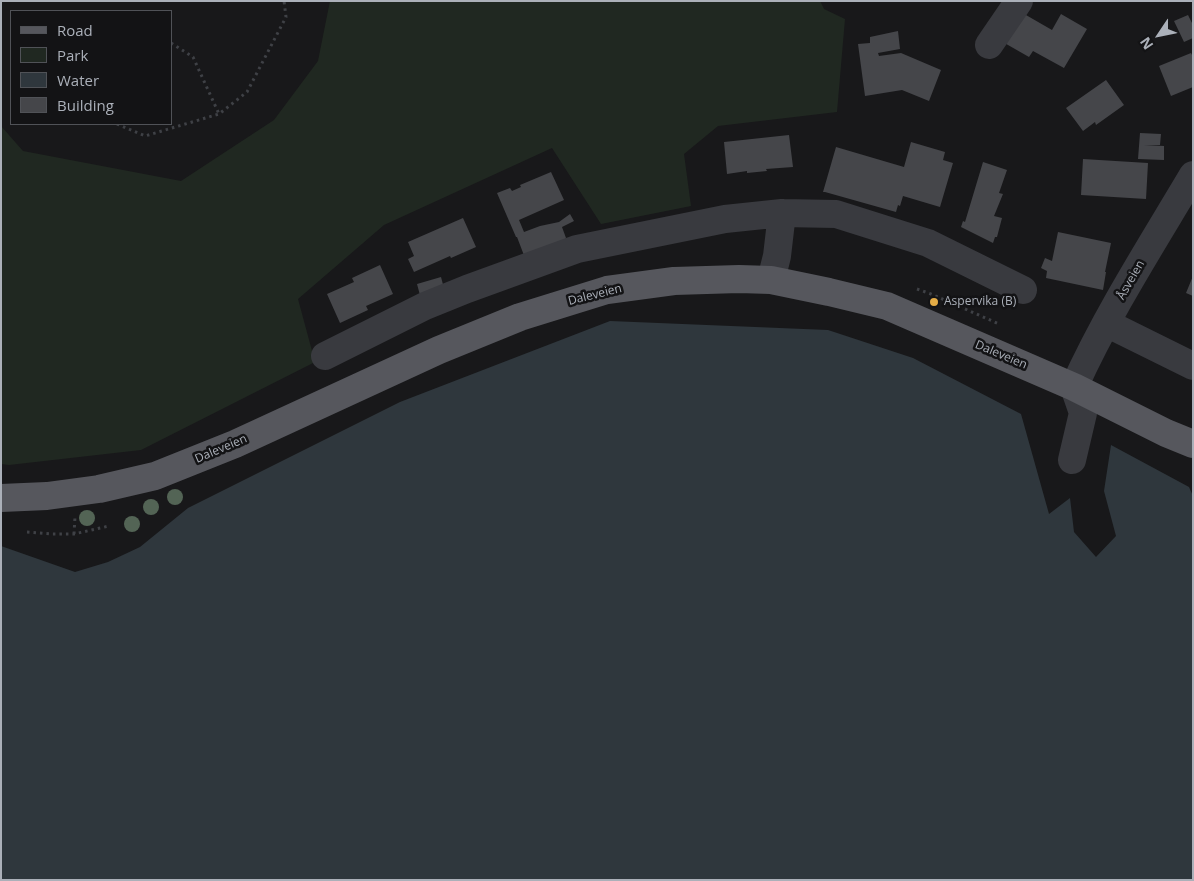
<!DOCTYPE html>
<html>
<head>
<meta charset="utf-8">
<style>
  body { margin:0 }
  #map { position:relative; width:1194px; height:881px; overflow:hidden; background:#18181a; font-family:"Open Sans",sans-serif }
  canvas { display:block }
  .frame { position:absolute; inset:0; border:2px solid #abb0b9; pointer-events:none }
  .legend { position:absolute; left:10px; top:10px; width:162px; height:115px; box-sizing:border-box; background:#131315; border:1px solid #505257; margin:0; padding:6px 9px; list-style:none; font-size:15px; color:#abb0b9 }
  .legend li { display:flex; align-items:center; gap:10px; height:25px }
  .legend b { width:25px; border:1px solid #505257 }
  .north { position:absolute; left:1134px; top:10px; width:50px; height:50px; -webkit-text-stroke:4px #131315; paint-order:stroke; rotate:236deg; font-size:14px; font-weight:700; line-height:20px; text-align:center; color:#abb0b9 }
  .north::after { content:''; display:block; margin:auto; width:18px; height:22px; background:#abb0b9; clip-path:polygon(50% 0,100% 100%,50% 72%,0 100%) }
</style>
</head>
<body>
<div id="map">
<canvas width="1194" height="881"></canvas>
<div class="frame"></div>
<ul class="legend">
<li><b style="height:6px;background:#56575d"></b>Road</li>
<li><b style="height:14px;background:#202821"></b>Park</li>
<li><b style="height:14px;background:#2f373d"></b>Water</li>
<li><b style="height:14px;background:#45464a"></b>Building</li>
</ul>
<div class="north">N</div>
</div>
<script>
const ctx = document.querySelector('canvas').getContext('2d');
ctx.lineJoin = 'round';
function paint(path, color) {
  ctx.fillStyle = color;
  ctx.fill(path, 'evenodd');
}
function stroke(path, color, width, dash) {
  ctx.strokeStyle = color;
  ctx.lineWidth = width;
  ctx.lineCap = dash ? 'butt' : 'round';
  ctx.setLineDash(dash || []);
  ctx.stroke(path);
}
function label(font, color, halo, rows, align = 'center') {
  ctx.font = font + ' "Open Sans",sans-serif';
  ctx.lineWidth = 5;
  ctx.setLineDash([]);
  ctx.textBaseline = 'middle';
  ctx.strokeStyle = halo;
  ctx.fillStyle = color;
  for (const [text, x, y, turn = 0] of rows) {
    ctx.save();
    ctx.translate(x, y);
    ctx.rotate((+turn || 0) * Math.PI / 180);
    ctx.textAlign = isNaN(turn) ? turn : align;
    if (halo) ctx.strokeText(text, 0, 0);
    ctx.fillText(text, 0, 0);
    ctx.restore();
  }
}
paint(new Path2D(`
  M330,1H820L824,9L845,19L837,112L718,126L684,154L691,206L601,224L552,148L384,225L298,299L315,362L141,450L9,465L1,464V126L23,151L181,181L274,120L318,61Z`), '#202821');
paint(new Path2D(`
  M610,321L828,330L913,358L1021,414L1049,514L1070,498L1074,532L1096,557L1116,536L1104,491L1111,445L1189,487L1193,496V880H1V546L75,572L108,562L140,547L188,508L400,402Z`), '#2f373d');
paint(new Path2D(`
  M1019,11L1052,30L1061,14L1087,29L1064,68L1033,51L1029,57L1001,41Z
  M1188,15L1193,25V38L1184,42L1174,21Z
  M898,31L900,49L878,53L879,56L901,53L941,70L929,101L902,90L865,96L858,44L870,43V37Z
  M1191,53L1193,57V87L1171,96L1159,66Z
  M1106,80L1124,105L1096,125L1095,122L1083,131L1066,108Z
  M1140,133L1161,134L1160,145H1144L1164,146V160L1138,159Z
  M789,135L793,167L766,169L767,171L747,173V171L727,174L724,142Z
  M911,142L945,152L943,160L953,163L940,207L903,196L900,206L898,205L896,212L825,192H823L836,147L904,167Z
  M1083,159L1148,163L1146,199L1081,195Z
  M983,162L1007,170L999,193L1003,194L994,216L1002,218L997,237H995L993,243L961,227L963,221L965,222Z
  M551,172L564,200L519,220L524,232L540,226L559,222L570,214L574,221L562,227L566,238L563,244L525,258L517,237H516L497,193L510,188L512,191L521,187L520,185Z
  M463,218L476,247L451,258L450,256L414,272L408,259L414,256L408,242Z
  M1058,232L1111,243L1105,272H1106L1103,290L1046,278L1047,271L1041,268L1045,258L1052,261Z
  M380,265L393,294L366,306L368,310L340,323L327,294L354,282L352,278Z
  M1193,276V296L1186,293Z
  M441,277L445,292L421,299L417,284Z`), '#45464a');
stroke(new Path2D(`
  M171,43L193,57L219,114
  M117,124L145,136L219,114L247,92L286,17L284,1
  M917,289L931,294L999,324
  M27,532L51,534H74L109,526
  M74,534L75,517`), '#3f4146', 3, [2.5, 4]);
stroke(new Path2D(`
  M989,45L1019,1
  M771,280L777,256L782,213
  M1106,323L1193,366
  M325,356L425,306L467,289L577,249L725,219L782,213L836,214L928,243L1023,290
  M1072,460L1083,413L1074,387C1107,314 1152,244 1193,175`), '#393a3f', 28);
stroke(new Path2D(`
  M1,498L47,496L99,489L155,476L235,444L439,350L520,317L607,290L674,281L739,279L771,280L829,292L887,306L1074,387L1166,433L1193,444`), '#56575d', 28);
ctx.fillStyle = '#536455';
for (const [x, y] of [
  [175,497],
  [151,507],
  [87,518],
  [132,524]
]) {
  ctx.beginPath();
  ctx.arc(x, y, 8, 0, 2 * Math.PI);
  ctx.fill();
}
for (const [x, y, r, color] of [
  [934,302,5,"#e4ac46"]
]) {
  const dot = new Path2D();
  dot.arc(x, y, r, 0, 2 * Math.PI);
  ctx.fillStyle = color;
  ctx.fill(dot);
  stroke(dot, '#131315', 2);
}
label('12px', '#abb0b9', '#131315', [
  ["Åsveien",1131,280,-60],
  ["Daleveien",595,295,-14],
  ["Daleveien",1001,355,23],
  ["Daleveien",221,449,-23]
]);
label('12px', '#abb0b9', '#131315', [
  ["Aspervika (B)",944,302]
], 'left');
</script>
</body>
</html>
